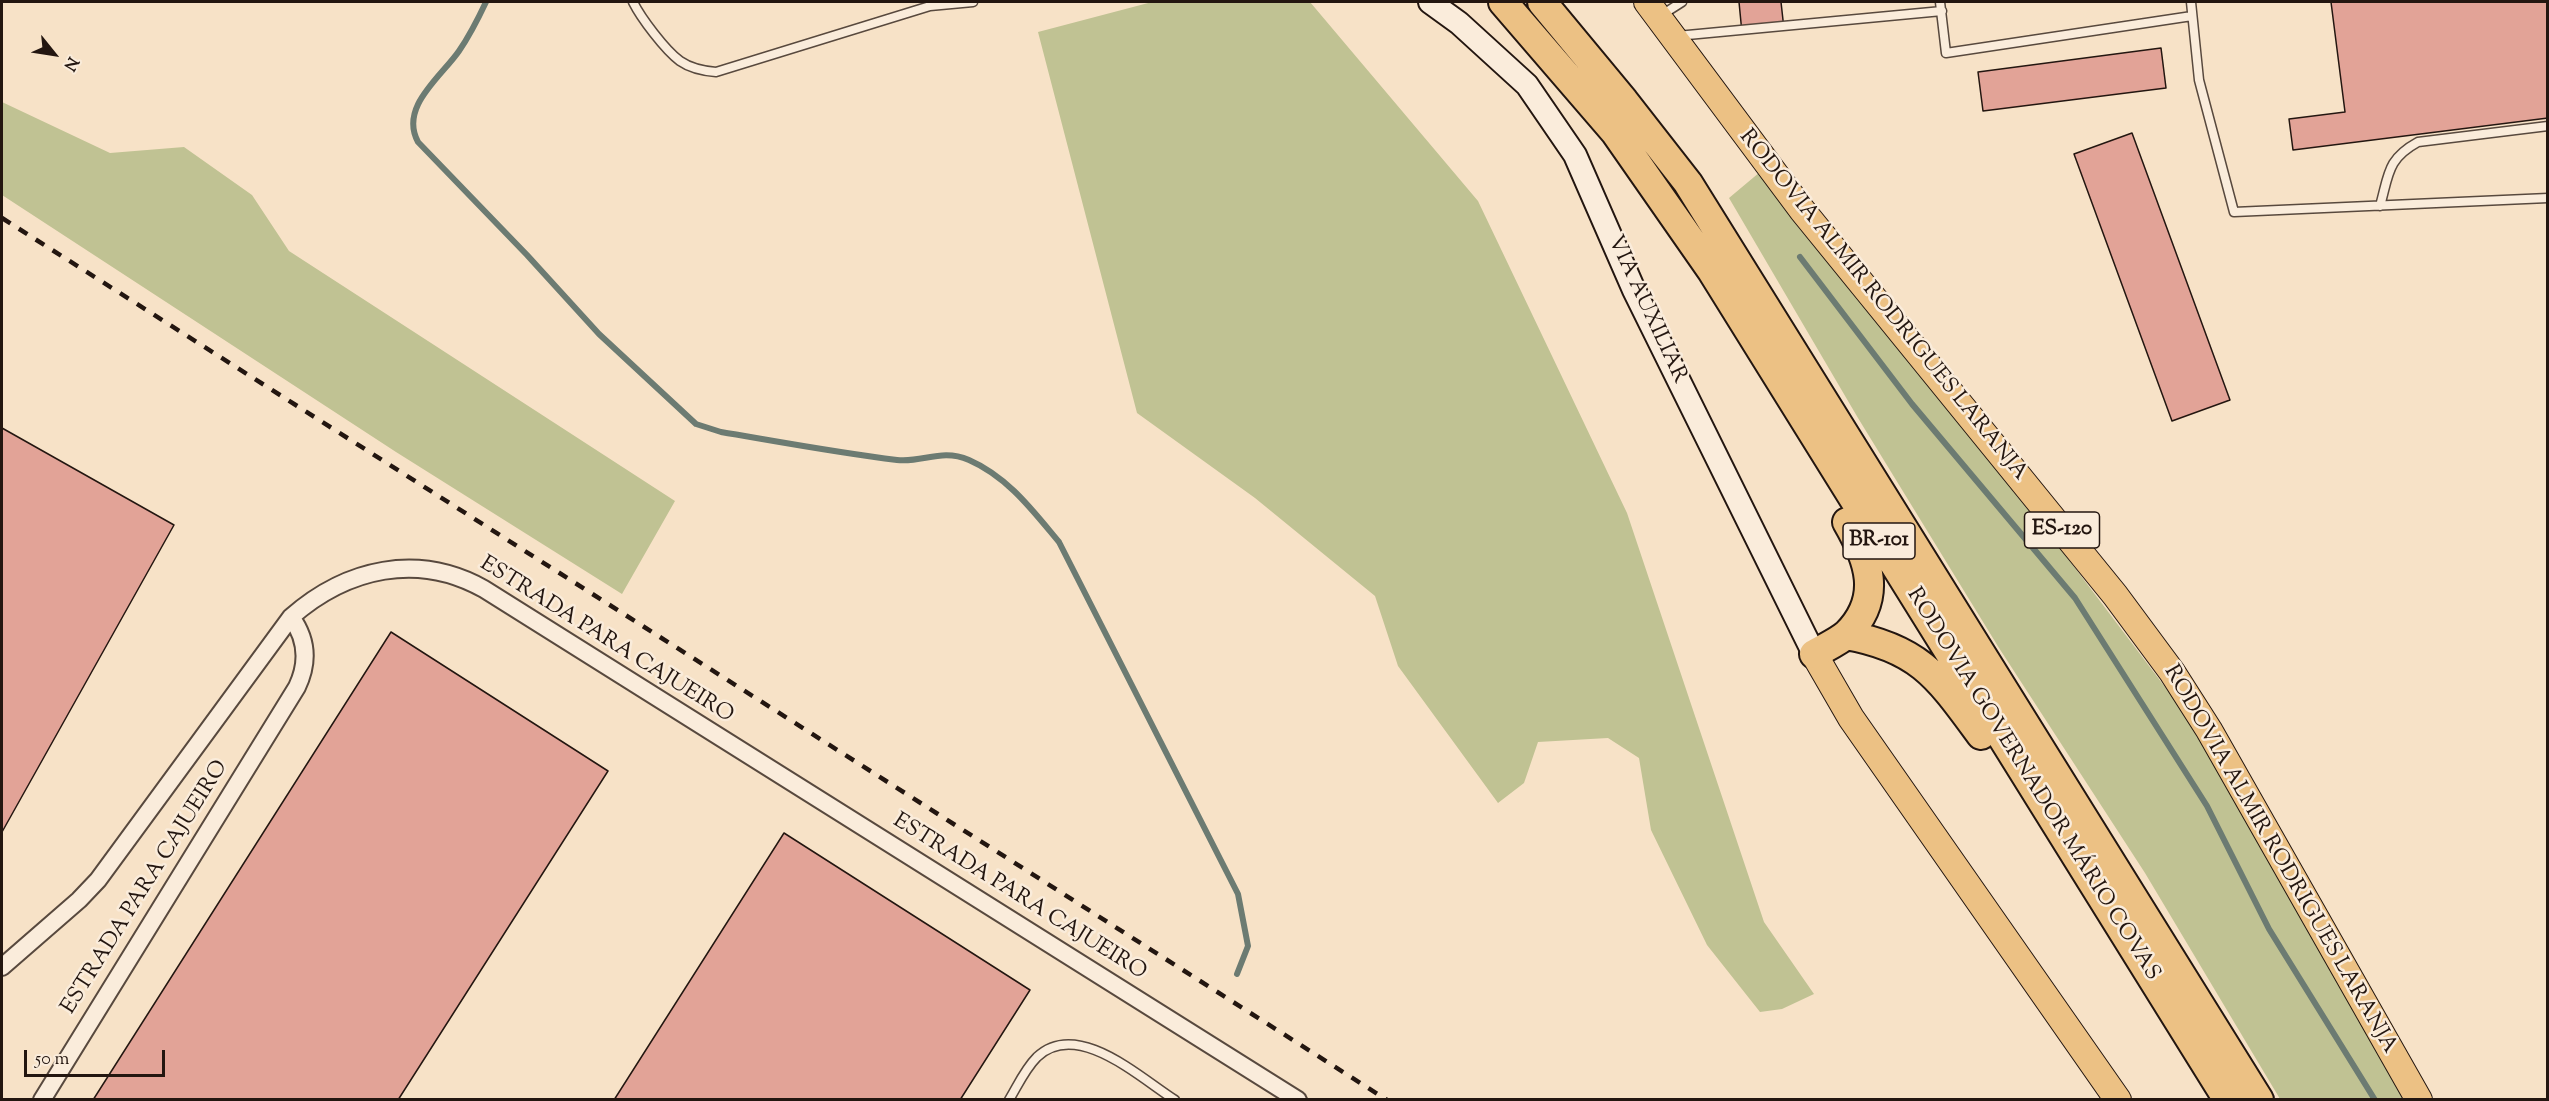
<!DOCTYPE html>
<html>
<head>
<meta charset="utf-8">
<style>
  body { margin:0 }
  #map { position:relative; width:2549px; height:1101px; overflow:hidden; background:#f7e2c7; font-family:"Sorts Mill Goudy",serif }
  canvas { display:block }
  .frame { position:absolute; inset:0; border:3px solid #231610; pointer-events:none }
  .north { position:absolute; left:24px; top:24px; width:60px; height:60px; -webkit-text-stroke:4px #faecdb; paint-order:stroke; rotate:120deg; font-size:16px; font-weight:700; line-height:24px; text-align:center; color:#231610 }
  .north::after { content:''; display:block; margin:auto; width:21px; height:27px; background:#231610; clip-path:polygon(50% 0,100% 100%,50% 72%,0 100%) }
  .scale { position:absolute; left:24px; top:1050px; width:141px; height:27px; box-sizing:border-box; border:3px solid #231610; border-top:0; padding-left:8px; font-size:18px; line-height:21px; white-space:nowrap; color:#231610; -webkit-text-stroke:4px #faecdb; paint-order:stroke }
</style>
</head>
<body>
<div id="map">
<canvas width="2549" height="1101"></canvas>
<div class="frame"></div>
<div class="north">N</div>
<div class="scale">50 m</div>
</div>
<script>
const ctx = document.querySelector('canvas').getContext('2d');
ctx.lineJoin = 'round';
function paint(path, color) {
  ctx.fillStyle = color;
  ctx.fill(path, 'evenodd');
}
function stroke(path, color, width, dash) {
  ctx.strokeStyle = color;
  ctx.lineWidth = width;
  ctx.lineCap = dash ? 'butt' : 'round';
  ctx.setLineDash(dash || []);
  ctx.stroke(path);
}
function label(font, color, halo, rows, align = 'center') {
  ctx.font = font + ' "Sorts Mill Goudy",serif';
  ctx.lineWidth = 5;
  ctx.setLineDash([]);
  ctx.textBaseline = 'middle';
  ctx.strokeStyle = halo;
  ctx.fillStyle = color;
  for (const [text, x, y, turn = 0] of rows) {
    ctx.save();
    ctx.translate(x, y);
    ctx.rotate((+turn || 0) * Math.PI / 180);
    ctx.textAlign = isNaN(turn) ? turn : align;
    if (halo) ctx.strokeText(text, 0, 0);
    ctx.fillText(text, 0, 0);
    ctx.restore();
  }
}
paint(new Path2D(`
  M1152,2H1310L1478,201L1627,513L1764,922L1814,994L1782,1009L1760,1012L1707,945L1651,830L1639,758L1608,738L1538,742L1524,783L1498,803L1398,666L1375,596L1255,498L1137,413L1038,32Z
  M2,102L110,153L184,147L252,195L289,251L675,501L622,594L396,452L2,195Z
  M1760,172L1818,228L2196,728L2405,1099H2280L2145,873L1999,648L1858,418L1729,198Z`), '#c0c293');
stroke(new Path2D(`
  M486,2C478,19 470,35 459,51C441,77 399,107 418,142L527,255L599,334L696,424L721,432C780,442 839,453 897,460C923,463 941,448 969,460C1008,477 1033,511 1059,542L1238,894L1248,946L1237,974
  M1800,257L1912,404L2075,598L2207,806L2269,929L2375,1100`), '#6c7b72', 6);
const building = new Path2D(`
  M1739,2H1781L1784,29L1742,33Z
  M2331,2H2548V118L2293,150L2289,119L2345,112Z
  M2161,48L2166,88L1983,111L1978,72Z
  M2132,133L2230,400L2172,421L2074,154Z
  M2,428L174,525L2,832Z
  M391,632L608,771L398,1100H93Z
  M784,833L1030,990L960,1100H614Z`);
paint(building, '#e2a397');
stroke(building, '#231610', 1.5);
const lane = new Path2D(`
  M633,2C641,18 665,50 680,61C690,68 704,71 716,72L930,6L973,2
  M1940,2L1946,53L2192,16
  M2191,2L2199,80L2234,212L2548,198
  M1660,16L1682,2
  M1677,36L1942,11
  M2380,206C2389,174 2387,159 2418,142L2548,126
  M1009,1100C1018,1085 1025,1069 1037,1057C1077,1019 1139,1077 1175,1100`);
const street = new Path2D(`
  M2,967L79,900L98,880L291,617C347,568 418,552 484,589L1298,1100
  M42,1100L297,687C309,662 307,639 291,617`);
const secondary = new Path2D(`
  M1430,2L1459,23L1527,85L1575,155L1634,290L1814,654`);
const primary = new Path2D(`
  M1647,2L1802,210L2115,595L2172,672L2209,730L2419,1100
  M1814,654L1851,718L2118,1100`);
const highway = new Path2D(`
  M1503,2L1615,132L1712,271L2228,1100
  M1542,2L1624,101L1688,183L2259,1100
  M1846,635C1920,648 1939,678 1981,735
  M1814,654C1824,648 1838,642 1847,634C1883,598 1869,560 1847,522`);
stroke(lane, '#58493e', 11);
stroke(street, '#58493e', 20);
stroke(secondary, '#231610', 26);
stroke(primary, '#231610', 28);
stroke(highway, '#231610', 32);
stroke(lane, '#faecdb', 8);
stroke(street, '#faecdb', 16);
stroke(secondary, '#faecdb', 22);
stroke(primary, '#ecc184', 26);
stroke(highway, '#ecc184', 28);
stroke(new Path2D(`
  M2,218L1387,1100`), '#231610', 4.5, [10, 10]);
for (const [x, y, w] of [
  [2062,530,75],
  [1879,541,72]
]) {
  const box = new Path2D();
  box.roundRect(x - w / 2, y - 18, w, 36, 4.5);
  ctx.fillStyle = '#faecdb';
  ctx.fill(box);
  stroke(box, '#231610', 1.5);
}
label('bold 21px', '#231610', null, [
  ["ES-120",2062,530],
  ["BR-101",1879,541]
]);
label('22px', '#231610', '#faecdb', [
  ["RODOVIA ALMIR RODRIGUES LARANJA",1882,306,51],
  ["VIA AUXILIAR",1646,310,65],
  ["ESTRADA PARA CAJUEIRO",606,641,32],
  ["RODOVIA GOVERNADOR MÁRIO COVAS",2032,785,58],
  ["RODOVIA ALMIR RODRIGUES LARANJA",2279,860,60],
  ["ESTRADA PARA CAJUEIRO",146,888,-58],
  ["ESTRADA PARA CAJUEIRO",1019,898,32]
]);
</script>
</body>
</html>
